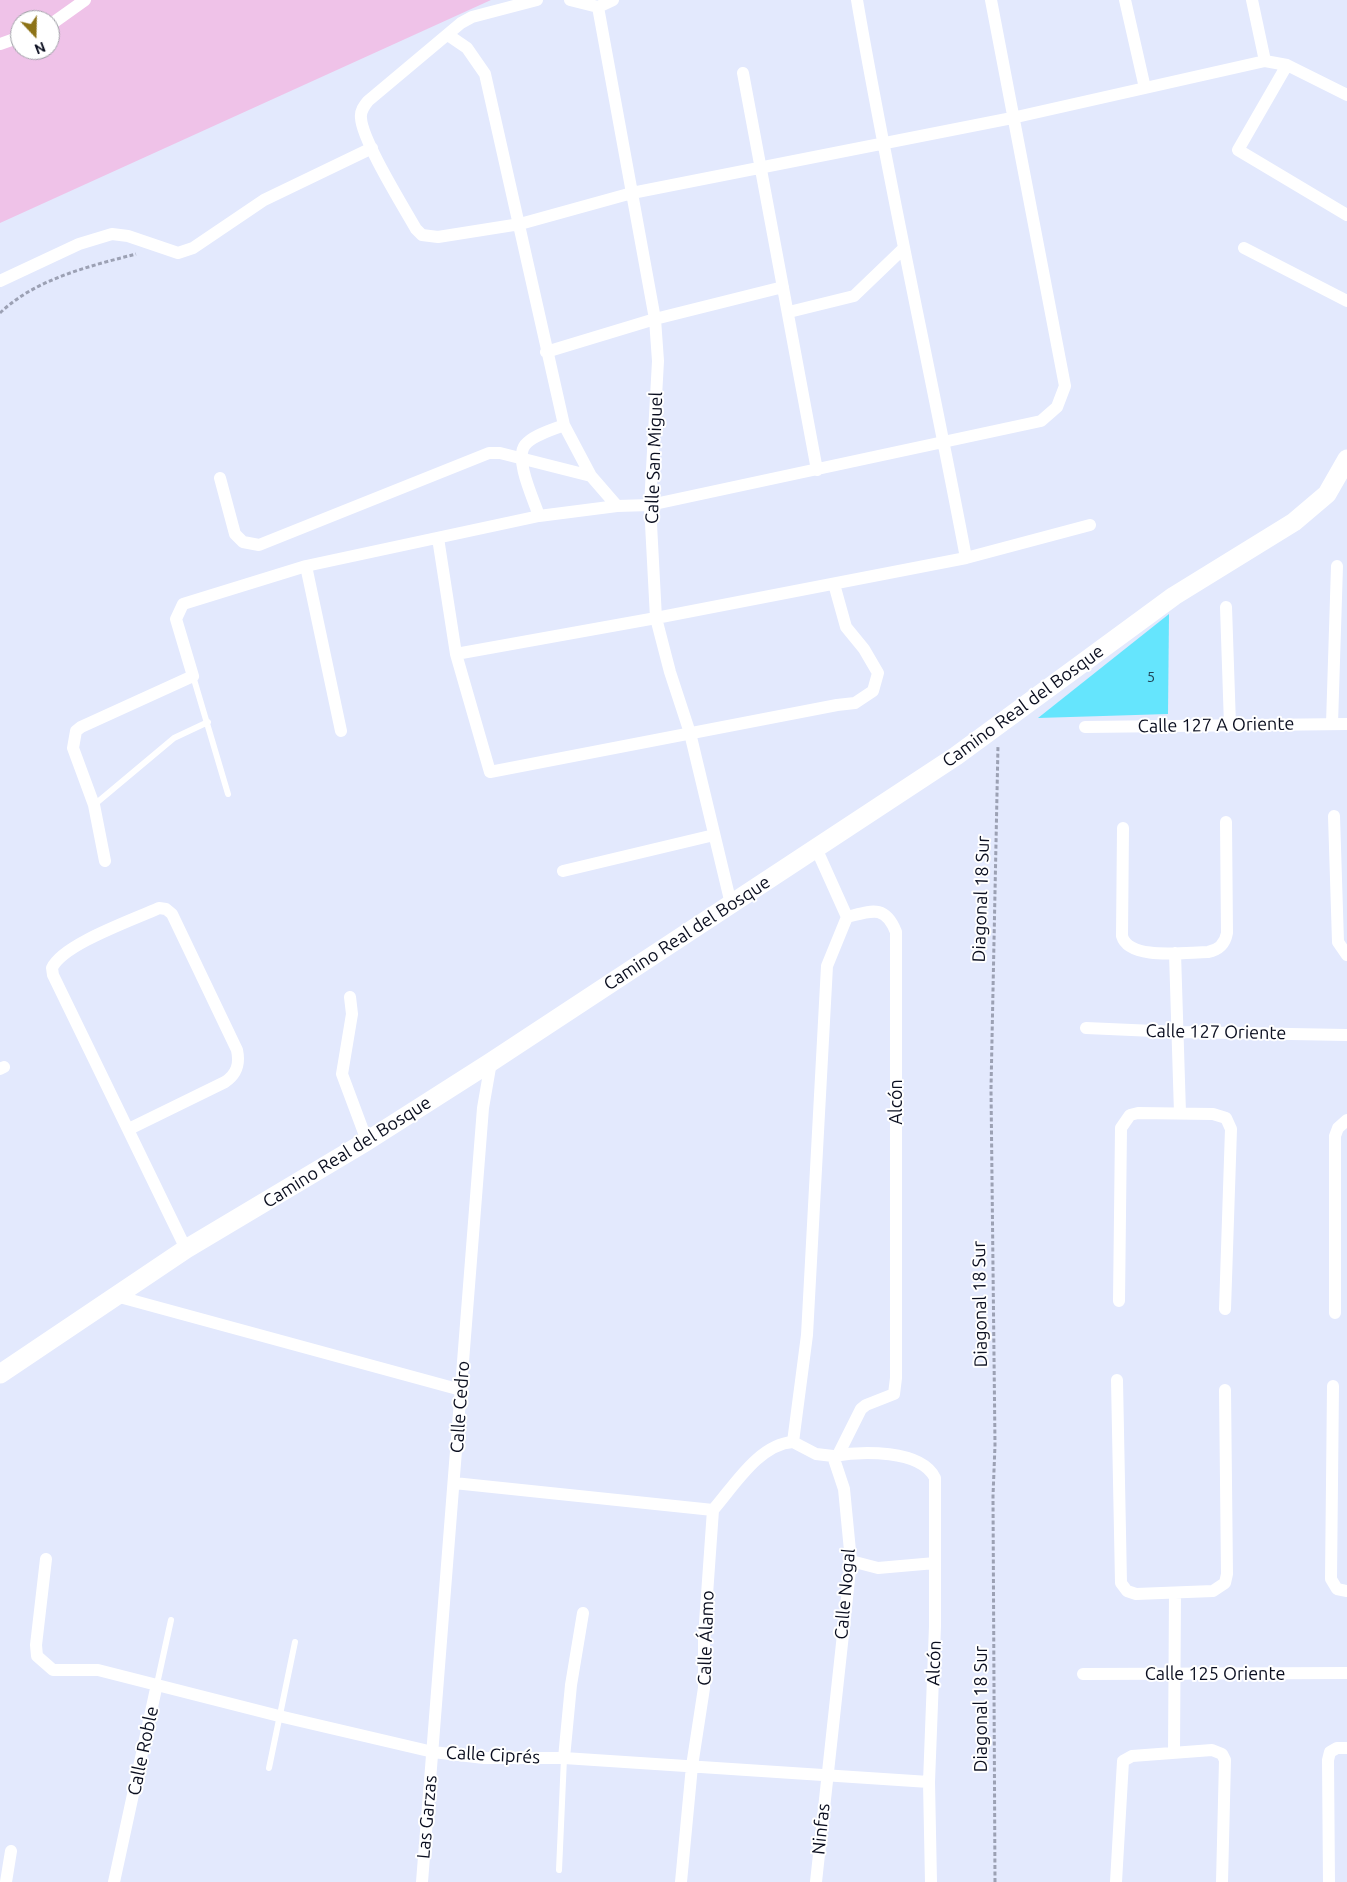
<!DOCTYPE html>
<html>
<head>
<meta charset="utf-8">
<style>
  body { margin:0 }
  #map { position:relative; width:1347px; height:1882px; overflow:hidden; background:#e3e9fd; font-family:Ubuntu,sans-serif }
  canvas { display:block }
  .north { position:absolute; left:10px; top:10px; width:50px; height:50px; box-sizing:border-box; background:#fff; border:1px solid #9d9fa5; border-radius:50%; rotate:159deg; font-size:14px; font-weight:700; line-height:20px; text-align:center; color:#0a0e1f }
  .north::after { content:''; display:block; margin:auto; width:18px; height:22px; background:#8d7317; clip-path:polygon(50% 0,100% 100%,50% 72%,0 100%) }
</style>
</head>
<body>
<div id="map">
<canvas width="1347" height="1882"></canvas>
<div class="north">N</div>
</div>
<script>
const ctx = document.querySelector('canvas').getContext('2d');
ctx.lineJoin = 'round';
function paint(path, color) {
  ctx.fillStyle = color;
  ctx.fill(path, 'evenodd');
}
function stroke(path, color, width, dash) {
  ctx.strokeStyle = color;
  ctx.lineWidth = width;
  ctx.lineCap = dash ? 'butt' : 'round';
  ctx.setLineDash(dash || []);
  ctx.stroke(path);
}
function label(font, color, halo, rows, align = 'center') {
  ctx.font = font + ' Ubuntu,sans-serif';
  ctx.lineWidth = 4;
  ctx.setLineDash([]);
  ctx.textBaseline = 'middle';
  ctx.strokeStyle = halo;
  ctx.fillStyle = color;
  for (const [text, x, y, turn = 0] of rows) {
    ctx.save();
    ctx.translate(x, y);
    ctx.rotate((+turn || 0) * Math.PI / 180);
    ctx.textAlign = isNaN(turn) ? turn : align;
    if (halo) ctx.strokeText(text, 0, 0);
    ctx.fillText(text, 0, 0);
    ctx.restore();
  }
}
paint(new Path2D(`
  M0,0H491L0,223ZM20,20H50V50H20Z`), '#efc2e8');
paint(new Path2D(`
  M1169,614L1168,714L1038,718Z`), '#65e5fd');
stroke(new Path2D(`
  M0,313C35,279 90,266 136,254
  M995,1882L993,1496L995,1445L991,1089L998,745`), '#9ca1b4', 3, [4, 2.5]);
stroke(new Path2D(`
  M193,676L228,794
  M94,805L174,738L208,722
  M157,1684L171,1620
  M269,1768L295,1642
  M559,1870L564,1758`), '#fff', 6);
stroke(new Path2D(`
  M537,0L472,17L461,23L368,101C364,106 360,111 361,118C362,140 403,206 416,229L422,235L438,237L520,224L632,193L1012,118L1265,61L1287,65L1347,95
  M570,0L598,7L613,0
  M857,0C889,187 931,372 966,558
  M1125,0L1145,88
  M1252,0L1265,61
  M598,7L655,319L658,361L650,505L656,618L670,672L690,733L731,904
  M50,25L85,0
  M448,35L467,48L485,74L564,425L591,476L617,506
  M0,44L20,37
  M1287,65L1238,150L1347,215
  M743,73L817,470
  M1244,248L1347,301
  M0,281L79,244L112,234L128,236L178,253L193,248L264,200L372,148
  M789,312L854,296L904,248
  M546,352L655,319L783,287
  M220,478L235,534L243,542L259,545L489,453H500L591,476
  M539,516C534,500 514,459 525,445C533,435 552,430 564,425
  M438,538L456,654L490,772L837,705L855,703L873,691L878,673L864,649L846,627L834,584
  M306,566L341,731
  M1226,607L1230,725
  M456,654L656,618L966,558L1090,525
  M1332,724L1337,566
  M1085,727L1347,724
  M1334,816L1338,942L1347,955
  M1123,828L1122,936C1129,961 1186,952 1208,952C1219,950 1225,944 1227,933L1226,822
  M816,848L847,917C871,911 885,904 896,932V1378L894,1394L866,1405L861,1409L838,1455
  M105,861L94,805L73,748L76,731L81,727L193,676L176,619L183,604L306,566L539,516L617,506L650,505L1041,421L1057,407L1065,386L991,0
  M563,871L714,835
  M1175,953L1180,1113
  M350,997L352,1014L342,1074L367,1141
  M1086,1028L1177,1032L1347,1035
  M0,1069L4,1067
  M129,1129L225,1082C237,1074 240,1064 237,1050L172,914L166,909L159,908C133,920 63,944 52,968L53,975L186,1249
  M116,1296L461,1390
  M1119,1301L1121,1128L1130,1115L1138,1113L1213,1114L1226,1118L1231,1129L1225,1309
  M1335,1313V1136L1338,1128L1347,1120
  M1117,1380L1121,1583L1127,1591L1136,1594L1213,1591L1225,1583L1227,1574L1225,1390
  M1333,1386L1331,1579L1337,1589L1347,1591
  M793,1442L807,1335L827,966L847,917
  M793,1442L816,1454L833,1456L844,1489L851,1561L816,1882
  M833,1456C861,1451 921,1449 935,1478V1626L929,1782L931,1882
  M454,1483L713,1510
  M713,1510C734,1486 759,1444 793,1442
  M46,1559L36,1645L37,1656L53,1670H98L279,1716L433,1752L484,1758H564L929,1782
  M851,1561L878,1568L935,1563
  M1083,1674L1347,1673
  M1174,1753L1175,1593
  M564,1758L571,1685L583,1613
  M6,1882L11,1851
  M114,1882L157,1684
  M422,1882L483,1108L491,1062
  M681,1882L692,1766L704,1688V1637L713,1510
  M1116,1882L1123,1761L1132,1756L1212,1750L1222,1754L1225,1760L1222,1882
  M1329,1882L1328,1760L1330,1752L1337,1748H1347`), '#fff', 12);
stroke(new Path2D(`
  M0,1374L186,1249L367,1141L491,1062L956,756L1174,596L1294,522L1327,494L1347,459`), '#fff', 19);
label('15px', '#214456', null, [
  ["5",1151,677]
]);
label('18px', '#0a0e1f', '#fff', [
  ["Calle San Miguel",654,458,-88],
  ["Camino Real del Bosque",1023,706,-36],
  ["Calle 127 A Oriente",1216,725,-1],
  ["Diagonal 18 Sur",981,899,-88],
  ["Camino Real del Bosque",687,933,-33],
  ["Calle 127 Oriente",1216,1032,1],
  ["Alcón",896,1102,-90],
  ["Camino Real del Bosque",347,1152,-32],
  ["Diagonal 18 Sur",980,1304,-91],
  ["Calle Cedro",460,1407,-86],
  ["Calle Nogal",845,1594,-85],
  ["Calle Álamo",706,1638,-88],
  ["Alcón",934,1663,-88],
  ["Calle 125 Oriente",1215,1674],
  ["Diagonal 18 Sur",981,1709,-90],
  ["Calle Roble",143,1751,-78],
  ["Calle Ciprés",493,1755,3],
  ["Las Garzas",427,1817,-85],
  ["Ninfas",821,1829,-84]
]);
</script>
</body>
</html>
